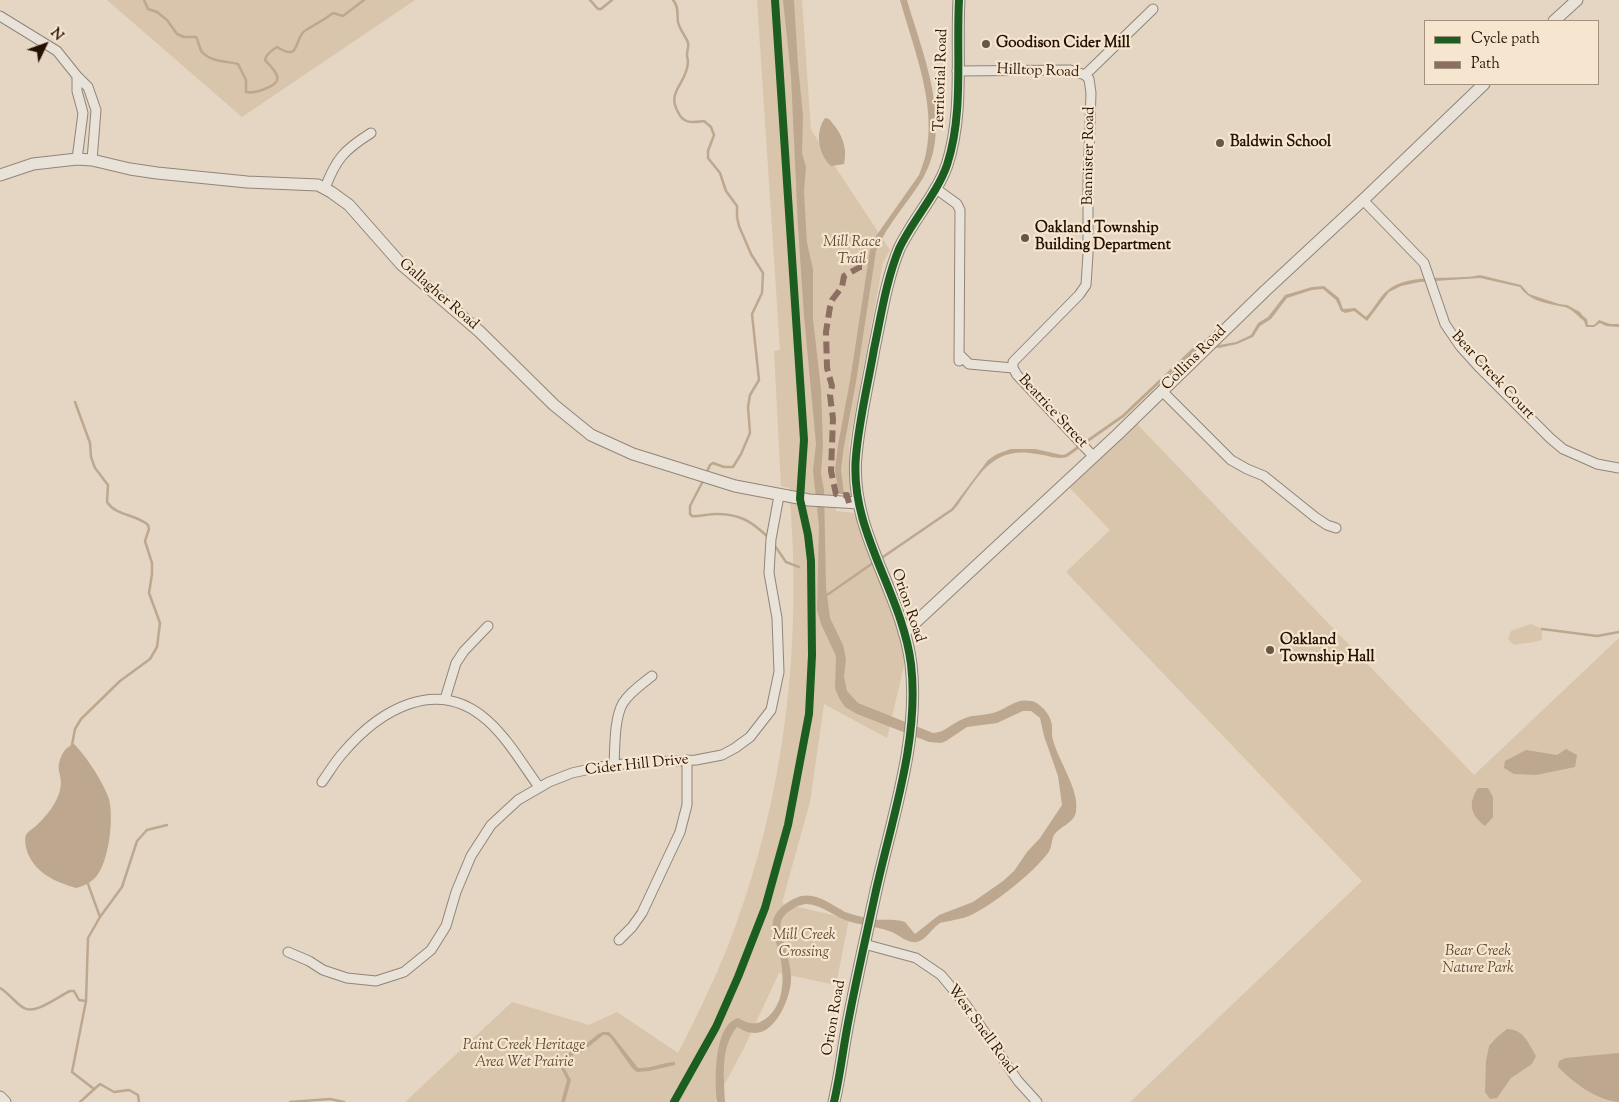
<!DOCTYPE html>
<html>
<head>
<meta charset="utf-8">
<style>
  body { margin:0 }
  #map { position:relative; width:1619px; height:1102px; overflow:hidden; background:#e4d6c3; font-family:"Sorts Mill Goudy",serif }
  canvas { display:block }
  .legend { position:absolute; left:1424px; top:20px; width:175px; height:65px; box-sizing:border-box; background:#f6e6d0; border:1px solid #a2917e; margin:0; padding:6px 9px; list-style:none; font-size:15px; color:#251102 }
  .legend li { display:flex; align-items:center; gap:10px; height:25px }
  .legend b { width:25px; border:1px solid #a2917e }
  .north { position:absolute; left:20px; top:20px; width:50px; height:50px; -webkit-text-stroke:4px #f6e6d0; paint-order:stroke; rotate:48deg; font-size:14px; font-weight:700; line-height:20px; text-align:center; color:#251102 }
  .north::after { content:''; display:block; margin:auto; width:18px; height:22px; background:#251102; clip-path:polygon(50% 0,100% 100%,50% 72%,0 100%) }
</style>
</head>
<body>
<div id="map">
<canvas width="1619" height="1102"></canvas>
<ul class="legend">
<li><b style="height:6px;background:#1b5e20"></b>Cycle path</li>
<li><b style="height:6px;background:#8d6e63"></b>Path</li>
</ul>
<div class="north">N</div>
</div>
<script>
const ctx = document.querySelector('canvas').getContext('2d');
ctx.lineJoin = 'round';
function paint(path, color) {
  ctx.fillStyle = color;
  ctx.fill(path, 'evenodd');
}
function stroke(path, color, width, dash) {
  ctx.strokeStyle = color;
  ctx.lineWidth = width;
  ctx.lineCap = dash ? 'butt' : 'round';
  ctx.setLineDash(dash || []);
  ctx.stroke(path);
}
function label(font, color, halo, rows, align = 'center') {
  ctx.font = font + ' "Sorts Mill Goudy",serif';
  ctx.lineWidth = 4.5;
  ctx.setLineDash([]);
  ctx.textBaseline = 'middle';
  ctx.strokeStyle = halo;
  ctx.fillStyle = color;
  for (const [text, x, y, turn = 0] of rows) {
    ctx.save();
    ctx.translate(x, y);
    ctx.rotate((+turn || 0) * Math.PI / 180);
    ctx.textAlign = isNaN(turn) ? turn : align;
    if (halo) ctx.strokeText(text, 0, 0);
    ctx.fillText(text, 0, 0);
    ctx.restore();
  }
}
paint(new Path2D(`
  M107,0H415L242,117Z
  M757,0H802L811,130L890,250L883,263L849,445L851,495L835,493L836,511L854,513L891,607L906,657L887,738L824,704L810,802L782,903L849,919L836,985L779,973L744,1048L715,1102H405L512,1002L589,1025L617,1012L678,1053C696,1018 713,983 728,946C785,800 803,643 789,488L781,486L774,351L780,350Z
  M1137,424L1474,775L1619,638V1102H1130L1362,881L1066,572L1110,530L1069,487Z
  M1531,624L1542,629V639C1537,643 1522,643 1514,645L1508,639L1511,631Z`), '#d8c5ab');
paint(new Path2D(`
  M783,0H794L798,65L803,116L802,153L806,167L804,192L807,243L813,269V319L821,389L823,445L821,474L824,490L826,587L830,618L843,645L846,659L844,677L847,691L858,703L933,733C944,733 952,723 963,719C973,714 985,716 996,712C1008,708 1016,698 1031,701C1039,702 1049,713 1051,721C1053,727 1051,734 1053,740C1058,760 1080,791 1076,811C1075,823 1060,826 1054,835C1051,841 1052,848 1048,853C1032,874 993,905 969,916C962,919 943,922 940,923C932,928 926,940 917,942C907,944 897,933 889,931C875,926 859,925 845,920C833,915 821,905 807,904C798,904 783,913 781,922C778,932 793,965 791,981C790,998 776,1033 755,1033C748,1033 742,1030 737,1027C720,1047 724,1077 725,1102H717C715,1082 713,1025 738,1018C750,1025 758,1026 769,1016C785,1001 784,976 780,955C778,944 770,933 773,922C774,912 786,902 796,898C814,890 830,904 845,912C853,915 863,917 871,919C882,921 894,918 905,922L915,934L939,915L973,902L1003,881L1014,871L1027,852L1040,838L1062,805L1058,776L1044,736L1040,718L1031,711H1023L997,723L967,727L946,741L941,743L929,742L857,714L845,707L839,698L835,688L836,656L821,624L817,610L819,526L813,470L816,444L804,316L798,227L791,76Z
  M900,0H907C922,52 954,126 923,178C908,203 887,224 876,251L856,382L844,446L841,470L844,494H839L835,470L838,445L850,381L870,250L876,236L919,175C944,120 915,54 900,0Z
  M825,118L829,119C841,132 848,146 844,164L831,166C818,154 815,132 825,118Z
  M1480,275L1521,285L1529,294L1559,304L1567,305L1580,312L1583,316L1587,319L1588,325H1594L1599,320L1610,324H1619V327L1606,326L1600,323L1594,327H1586L1584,321C1578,317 1574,310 1565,307C1550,304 1530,302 1520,287L1480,278L1420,282L1401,286L1389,292L1367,321L1354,311L1345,313L1341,311L1336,300L1323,289L1312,290L1287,298L1271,319L1260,326L1253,337L1237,344L1219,348L1201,344L1124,417L1067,457C1058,460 1047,455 1037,454C993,445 979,475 957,506L954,509L952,508L988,460L997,454L1011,449H1035L1062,455L1066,454L1122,415L1199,342L1219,345L1236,342L1251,335L1258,323L1268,317L1285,295L1312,287L1324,286L1339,298L1343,309L1355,308L1366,317C1374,309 1379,297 1388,290C1409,272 1454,281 1480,275Z
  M74,744C87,757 103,782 109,799C114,818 109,862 96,877C90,883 84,886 76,888C56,882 37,874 28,854C26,848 24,841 26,835C28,831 34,828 37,825C47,815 57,803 60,790C64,774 53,771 63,753C66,748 69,746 74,744Z
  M1566,749L1577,755L1575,767L1536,775L1514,774L1504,768L1505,761L1526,750L1557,755Z
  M1478,788H1488L1493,797V817L1485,826C1470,815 1468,803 1478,788Z
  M1507,1029C1524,1029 1528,1043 1536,1056L1532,1064L1511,1078L1497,1098L1490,1099L1485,1092L1486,1061L1489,1046L1496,1038Z
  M603,1032H609L613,1036L638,1068C651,1069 663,1062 675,1062V1065L649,1071L637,1072L632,1068L611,1038L607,1035H603L582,1052L574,1054L568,1059L564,1067L571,1080L565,1102H561L567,1080L560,1066L570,1052L580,1049L598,1034Z
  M1619,1053V1102C1596,1100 1574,1083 1558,1067L1559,1061L1565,1058Z`), '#bda88f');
stroke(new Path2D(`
  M144,0L148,9L157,12L167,20L177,34L184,37H196C199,42 199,48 202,52C211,62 226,61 238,64L246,80V92C254,94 281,86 277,76C275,69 269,65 265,60C266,54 272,50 277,47C302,63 293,37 306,30C316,24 324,20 333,13L343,16L364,0
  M590,0L598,9H601L612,0
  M673,0C679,6 677,15 678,22C680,31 686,36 688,43C689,47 687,50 687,55C687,57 688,60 688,62C687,84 666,91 678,112C684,125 693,122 704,121L711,127L714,135L708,151V158L720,173L726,191L737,206V217L739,226L751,254L763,273L762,293L752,314L759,380L750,395L748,407L750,433L741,454L733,467H724L713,463L710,465L706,474
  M704,479L690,506V514L692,516C700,517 708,514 716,514C740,514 751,521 768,537
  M773,543L786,562L799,567
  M880,559L953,509
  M827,595L873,563
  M1542,629L1597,636L1619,632
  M72,745L75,729L81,719L120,681L150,659L157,647L160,623L149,593L152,574V563L145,541L149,529L148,525C136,514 116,516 107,502L108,485L95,468L91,457L90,443L75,402
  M88,884L100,917
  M0,988C9,993 15,1003 24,1008C35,1015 59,996 70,991H74L79,1000L86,1001
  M94,1089L72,1072L86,1001L88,938L100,917L122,887L137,841L147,830L167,825
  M80,1102L100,1084L114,1092L129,1090L138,1095L139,1102
  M290,1102L330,1099L344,1102`), '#bda88f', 2.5);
const minor = new Path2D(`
  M0,16L57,51L77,76
  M957,71L1070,70L1085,75
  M1085,75L1153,9
  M77,159L83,113L77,91V76L88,87L96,110L92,160
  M325,188C336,159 344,150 371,133
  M935,188L957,204L960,210L959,361
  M1363,200L1424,263L1445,324L1460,346L1478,366L1550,438L1563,449L1597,464L1619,468
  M960,355L969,364L1013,368
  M1013,368V362L1079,295L1086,285L1088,254V183L1091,93L1089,79L1085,75
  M1013,368L1017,375L1093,456
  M1162,391L1231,460L1247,469L1264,476L1315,517L1327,525L1336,528
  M445,699L456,663L464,651L488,626
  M614,765C615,748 614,718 623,703C630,692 642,684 652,676
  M322,782C329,772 335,762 342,754C379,710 437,675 488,721C508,739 523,765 539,787
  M619,940L632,927L642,913L680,832L687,805V760
  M864,944L916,958L941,975L966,1005L1018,1081L1037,1102
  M288,952L309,961L323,970L347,978L376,981L404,972L431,950L446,926L456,892L471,856L491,825L518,800L549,782L572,773L599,767L632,763L696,760L722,755L735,748L750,737L771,710L779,672L777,618L769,573L771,539L779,496`);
const tertiary = new Path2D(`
  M1554,21L1577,0
  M0,175L33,164L77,159L92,160L130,169L157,173L247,182L318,185L331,192L349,205L401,264L480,332L554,405L591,435L633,454L735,486L809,500L859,503
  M904,633L1117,435L1265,291L1363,200L1484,84
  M0,1097L5,1102
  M834,1102C840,1076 843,1049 848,1023C856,980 866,937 875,895C891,821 920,740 911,664C902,592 849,531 856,456C859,420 868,384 874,349C881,316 886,281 899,249C912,221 937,194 947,165C964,113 956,54 959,0`);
stroke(minor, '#908579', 11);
stroke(tertiary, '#908579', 13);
stroke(minor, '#e9e2d8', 9);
stroke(tertiary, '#e9e2d8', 11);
stroke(new Path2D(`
  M849,503L847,495L840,496L836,494L831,471L833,419L830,395L832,386L827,368L826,332L830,307L832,300L842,287L844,276L860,267H868`), '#8d6e63', 6, [12, 6]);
stroke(new Path2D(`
  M674,1102L716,1027L738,977L765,908L788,825L809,714L812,655L811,561L808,535L800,499L804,440L775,0
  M834,1102C840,1076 843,1049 848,1023C856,980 866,937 875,895C891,821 920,740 911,664C902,592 849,531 856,456C859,420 868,384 874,349C881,316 886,281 899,249C912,221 937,194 947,165C964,113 956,54 959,0`), '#1b5e20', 8);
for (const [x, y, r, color] of [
  [986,44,5,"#685646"],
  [1220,143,5,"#685646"],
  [1025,238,5,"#685646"],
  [1270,650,5,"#685646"]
]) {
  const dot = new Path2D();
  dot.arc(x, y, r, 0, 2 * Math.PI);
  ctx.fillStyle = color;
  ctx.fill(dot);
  stroke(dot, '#f6e6d0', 2);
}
label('bold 15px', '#251102', '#f6e6d0', [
  ["Goodison Cider Mill",996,44],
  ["Baldwin School",1230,143],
  ["Oakland Township",1035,229],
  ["Building Department",1035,246],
  ["Oakland",1280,641],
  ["Township Hall",1280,658]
], 'left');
label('15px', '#251102', '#f6e6d0', [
  ["Hilltop Road",1038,72,2],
  ["Territorial Road",942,80,-88],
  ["Bannister Road",1090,156,-89],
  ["Gallagher Road",438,295,41],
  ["Collins Road",1195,359,-45],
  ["Bear Creek Court",1492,376,47],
  ["Beatrice Street",1052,412,47],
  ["Orion Road",907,606,71],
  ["Cider Hill Drive",637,766,-6],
  ["Orion Road",835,1018,-80],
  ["West Snell Road",981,1030,54]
]);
label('italic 15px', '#604b36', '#f6e6d0', [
  ["Mill Race",852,243],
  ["Trail",852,260],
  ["Mill Creek",804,936],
  ["Crossing",804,953],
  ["Bear Creek",1478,952],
  ["Nature Park",1478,969],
  ["Paint Creek Heritage",524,1046],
  ["Area Wet Prairie",524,1063]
]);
</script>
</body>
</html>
